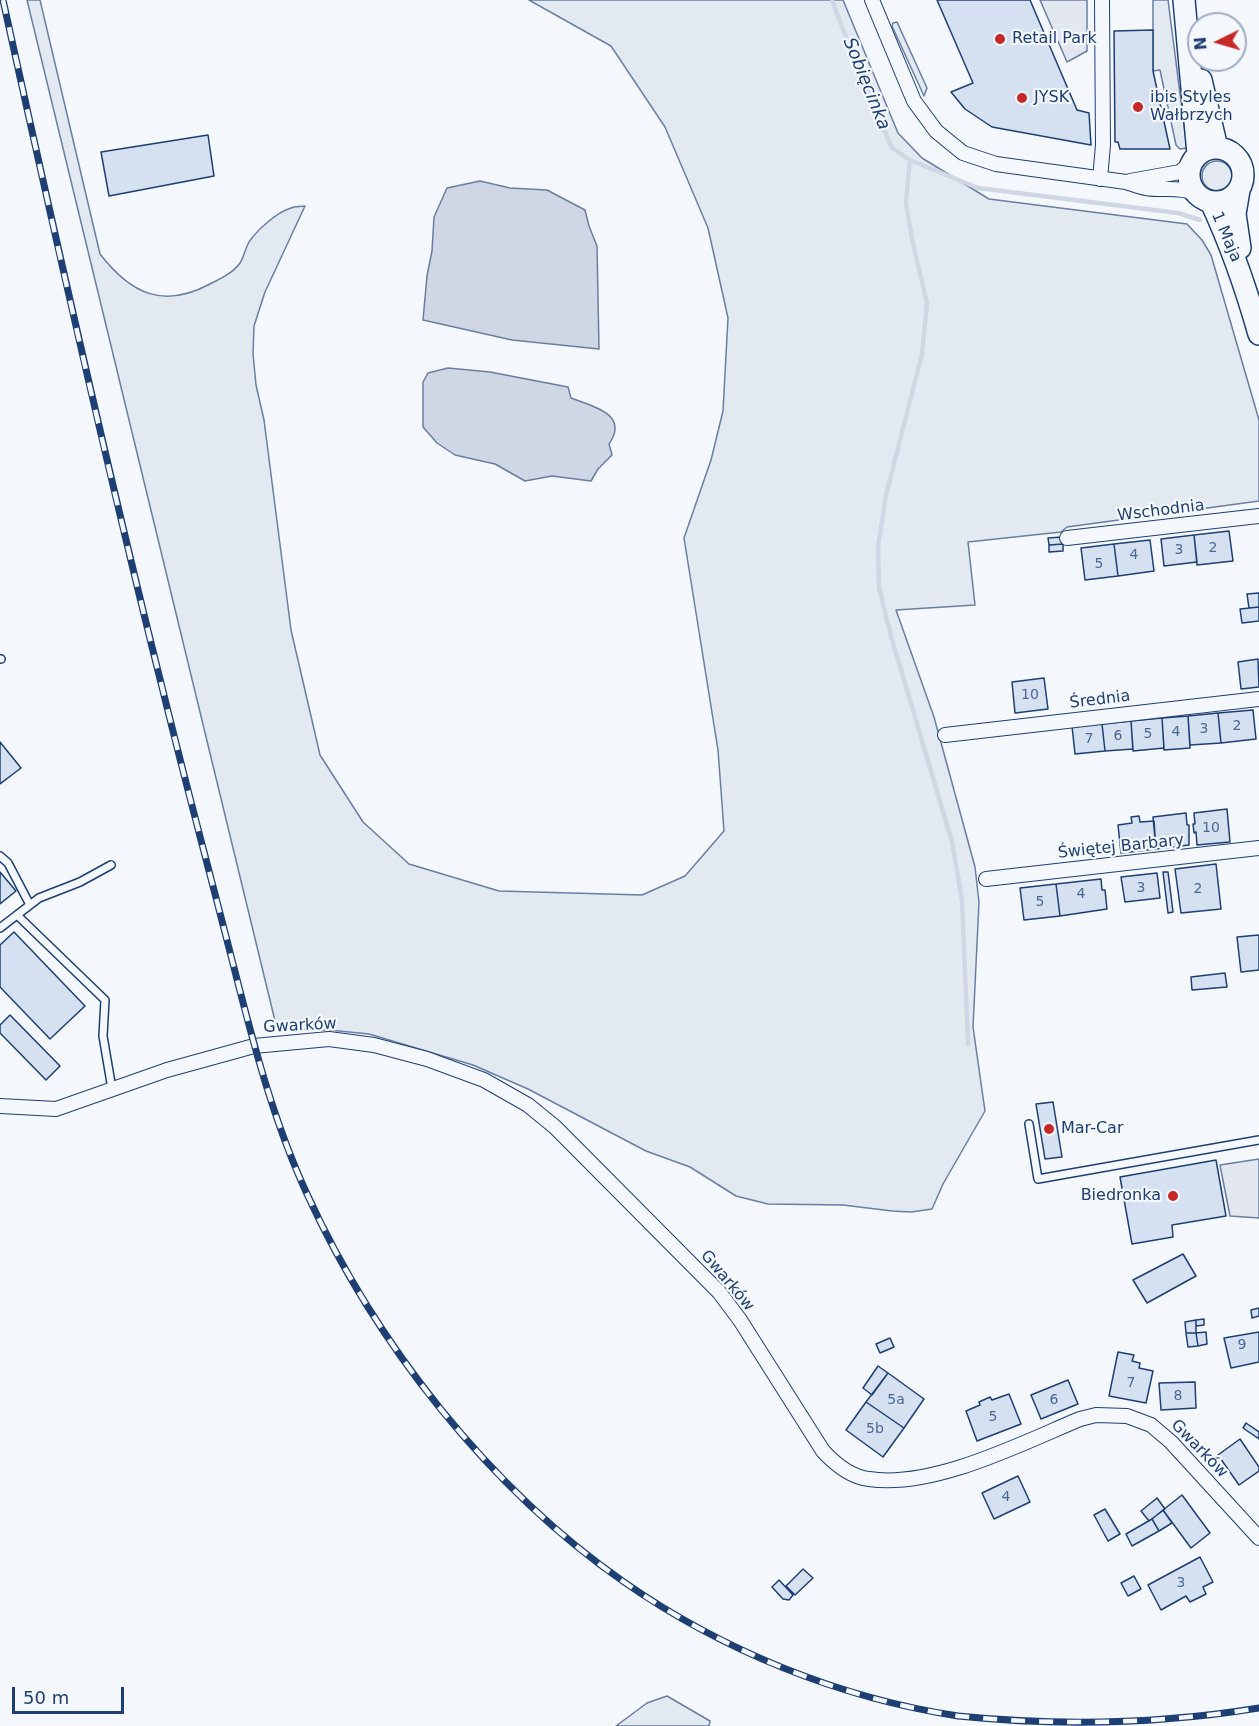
<!DOCTYPE html>
<html>
<head>
<meta charset="utf-8">
<style>
  body { margin:0 }
  #map { position:relative; width:1259px; height:1726px; overflow:hidden; background:#f4f7fb; font-family:"DejaVu Sans",sans-serif }
  canvas { display:block }
  .north { position:absolute; left:1187px; top:12px; width:60px; height:60px; box-sizing:border-box; background:#f4f7fb; border:2px solid #9eadc5; border-radius:50%; rotate:265deg; font-size:16px; font-weight:700; line-height:24px; text-align:center; color:#1d3f73 }
  .north::after { content:''; display:block; margin:auto; width:21px; height:27px; background:#c62828; clip-path:polygon(50% 0,100% 100%,50% 72%,0 100%) }
  .scale { position:absolute; left:12px; top:1687px; width:112px; height:27px; box-sizing:border-box; border:3px solid #1d3f73; border-top:0; padding-left:8px; font-size:18px; line-height:21px; white-space:nowrap; color:#1d3f73; -webkit-text-stroke:4px #f4f7fb; paint-order:stroke }
</style>
</head>
<body>
<div id="map">
<canvas width="1259" height="1726"></canvas>
<div class="north">N</div>
<div class="scale">50 m</div>
</div>
<script>
const ctx = document.querySelector('canvas').getContext('2d');
ctx.lineJoin = 'round';
function paint(path, color) {
  ctx.fillStyle = color;
  ctx.fill(path, 'evenodd');
}
function stroke(path, color, width, dash) {
  ctx.strokeStyle = color;
  ctx.lineWidth = width;
  ctx.lineCap = dash ? 'butt' : 'round';
  ctx.setLineDash(dash || []);
  ctx.stroke(path);
}
function label(font, color, halo, rows, align = 'center') {
  ctx.font = font + ' "DejaVu Sans",sans-serif';
  ctx.lineWidth = 4.5;
  ctx.setLineDash([]);
  ctx.textBaseline = 'middle';
  ctx.strokeStyle = halo;
  ctx.fillStyle = color;
  for (const [text, x, y, turn = 0] of rows) {
    ctx.save();
    ctx.translate(x, y);
    ctx.rotate((+turn || 0) * Math.PI / 180);
    ctx.textAlign = isNaN(turn) ? turn : align;
    if (halo) ctx.strokeText(text, 0, 0);
    ctx.fillText(text, 0, 0);
    ctx.restore();
  }
}
const green = new Path2D(`
  M27,0H40L100,254C131,294 163,309 210,284C220,279 233,273 240,263C244,257 245,249 249,242C257,230 277,212 291,208C295,206 300,207 305,206L265,292L254,326L253,354L256,385L264,420L291,630L320,755L363,822L409,864L499,891L642,895L685,876L724,831L718,750L684,538L711,460L723,411L728,318L708,228L665,127L611,46L529,0H843L898,133L922,158L989,199L1187,224L1202,240L1211,255L1259,420V501L1067,527L1061,532L968,542L975,605L896,610L934,717L975,867L979,902L973,1027L985,1111L943,1184L932,1209L911,1212L892,1211L843,1205L768,1204L736,1196L690,1167L646,1151L528,1089L473,1065L369,1034L329,1030L277,1029Z
  M1153,0H1168L1187,148L1180,149L1176,145L1160,70L1153,71Z
  M897,22L927,88L924,96L892,26L893,23Z
  M1202 176a15 15 0 1 1 30 0a15 15 0 1 1-30 0Z
  M667,1696L710,1721L709,1726H616L647,1703Z`);
paint(green, '#e3e9f0');
stroke(green, '#687fa3', 1.5);
const parking = new Path2D(`
  M1040,0H1087V51L1067,62Z
  M1259,1159V1218L1230,1216L1220,1165Z`);
paint(parking, '#e3e8f0');
stroke(parking, '#687fa3', 1.5);
const water = new Path2D(`
  M480,181L510,188L547,190L585,210L589,226L597,246L599,349L512,340L423,320L427,276L432,251L434,217L447,188Z
  M448,368L490,372L568,387L571,398C592,406 630,414 609,444L612,455L598,469L591,481L552,476L525,481L495,464L455,455L437,443L423,427V382L428,373Z`);
paint(water, '#cfd7e4');
stroke(water, '#687fa3', 1.5);
stroke(new Path2D(`
  M832,0L856,64L892,148L910,160L978,188L1178,213L1200,220
  M910,160L906,203L913,244L927,303L922,354L886,495L878,547L879,588L891,636L952,842L962,900L968,1044`), '#cfd7e4', 4.5);
const building = new Path2D(`
  M937,0H1030L1077,110L1089,113L1091,145L992,127L965,109L951,92L973,83Z
  M1153,30V71L1170,149H1120L1118,142H1115L1114,31Z
  M208,135L214,176L109,196L101,152Z
  M1229,531L1233,561L1197,565L1194,535Z
  M1194,535L1197,562L1164,566L1161,539Z
  M1062,537L1063,544L1049,545L1048,538Z
  M1150,540L1154,571L1118,576L1114,544Z
  M1063,544V551L1049,552V545Z
  M1114,544L1118,576L1085,580L1081,548Z
  M1259,593V607L1249,608L1247,594Z
  M1259,607V621L1242,623L1240,609Z
  M1258,659L1259,687L1241,689L1238,662Z
  M1044,678L1048,709L1015,713L1012,682Z
  M1253,710L1256,739L1221,743L1218,713Z
  M1218,713L1221,743L1190,745L1188,716Z
  M1188,716L1190,748L1164,750L1162,718Z
  M1162,718L1164,748L1133,751L1131,721Z
  M1131,721L1133,749L1105,751L1102,724Z
  M1102,724L1105,751L1075,754L1072,726Z
  M0,742L21,768L0,784Z
  M1227,809L1230,842L1197,845L1196,832L1194,833L1193,824H1195L1194,813Z
  M1186,813L1187,825H1189V845L1156,849L1153,817Z
  M1139,816L1140,822L1154,821L1156,849L1121,853L1118,825L1132,823L1131,817Z
  M1216,864L1221,909L1181,913L1175,869Z
  M0,872L16,891L0,904Z
  M1163,872H1168L1173,912L1168,913Z
  M1157,873L1160,898L1125,902L1121,877Z
  M1101,879L1102,890H1105L1107,909L1060,916L1056,884Z
  M1056,884L1060,916L1024,920L1020,888Z
  M14,932L85,1006L50,1039L0,987V945Z
  M1259,935V970L1241,972L1237,937Z
  M1225,973L1227,987L1192,990L1191,977Z
  M10,1015L60,1066L46,1080L0,1033V1025Z
  M1053,1102L1062,1157L1045,1159L1036,1104Z
  M1216,1160L1226,1216L1172,1225L1173,1237L1132,1244L1120,1177Z
  M1183,1254L1196,1276L1147,1303L1133,1280Z
  M1259,1308V1316L1252,1318L1251,1310Z
  M1204,1319V1325L1196,1326V1320Z
  M1196,1320V1333H1186L1185,1322Z
  M1206,1332L1207,1344L1198,1346L1196,1333Z
  M1259,1332V1362L1231,1368L1224,1338Z
  M1186,1333H1196L1198,1346L1188,1347Z
  M890,1338L894,1347L880,1353L876,1344Z
  M1118,1352L1134,1355L1132,1361L1140,1363L1139,1368L1153,1371L1146,1403L1109,1396Z
  M878,1366L888,1373L872,1395L863,1388Z
  M888,1373L924,1399L904,1428L866,1402Z
  M1068,1380L1078,1404L1041,1419L1031,1395Z
  M1195,1382L1196,1408L1161,1410L1159,1383Z
  M1009,1394L1021,1424L977,1441L966,1411L980,1405L979,1402L990,1397L992,1400Z
  M866,1402L904,1428L883,1457L846,1430Z
  M1246,1423L1259,1432V1439L1243,1428Z
  M1240,1439L1259,1467V1471L1239,1485L1218,1455Z
  M1018,1476L1030,1502L994,1519L982,1493Z
  M1182,1495L1210,1533L1191,1548L1163,1510Z
  M1157,1498L1165,1509L1149,1521L1141,1511Z
  M1105,1509L1120,1534L1108,1541L1094,1515Z
  M1163,1510L1172,1523L1159,1531L1152,1519Z
  M1152,1519L1159,1531L1132,1546L1126,1534Z
  M1200,1557L1213,1582L1203,1587L1206,1594L1190,1602L1186,1596L1161,1610L1148,1585Z
  M803,1569L813,1578L795,1595L786,1586Z
  M1134,1576L1141,1589L1128,1596L1121,1583Z
  M779,1580L793,1595L789,1600L783,1599L772,1587Z`);
paint(building, '#d5e0f0');
stroke(building, '#1d3f73', 1.5);
const lane = new Path2D(`
  M0,659H1
  M0,856L8,863L30,905
  M17,915L105,1000L103,1036L112,1089
  M0,928L39,898L80,882L111,865
  M1029,1124L1038,1179L1259,1140`);
const street = new Path2D(`
  M872,0L914,101L936,131L963,153L996,164L1126,182C1133,184 1139,187 1146,188C1163,191 1177,186 1195,193
  M1100,179L1103,145L1102,0
  M1130,181L1180,172L1192,162
  M1067,538L1259,516
  M945,735L1259,699
  M986,879L1259,848
  M0,1106L56,1109L167,1070L254,1046L329,1039L374,1045L427,1059L484,1080L528,1105L555,1127L719,1292L740,1320L823,1451C835,1464 850,1477 869,1479C933,1489 1022,1443 1080,1419L1096,1415L1127,1416L1151,1425L1171,1442L1259,1538`);
const primary = new Path2D(`
  M1184,0L1198,154
  M1201,80L1217,148
  M1189 175a27 27 0 1 1 54 0a27 27 0 1 1-54 0Z
  M1239,190L1235,214L1240,248
  M1211,202C1231,245 1246,288 1259,334`);
stroke(lane, '#1d3f73', 10);
stroke(street, '#1d3f73', 16);
stroke(primary, '#1d3f73', 24);
stroke(lane, '#f4f7fb', 7);
stroke(street, '#f4f7fb', 14);
stroke(primary, '#f4f7fb', 21);
const rail = new Path2D(`
  M3,0C54,232 106,464 164,695C185,781 208,866 230,952C251,1034 271,1116 307,1194C375,1343 489,1488 624,1582C723,1651 840,1698 958,1716C1058,1726 1160,1724 1259,1708`);
stroke(rail, '#1d3f73', 7);
stroke(rail, '#f4f7fb', 4.5, [14]);
for (const [x, y, r, color] of [
  [1000,39,6,"#c62828"],
  [1022,98,6,"#c62828"],
  [1138,107,6,"#c62828"],
  [1049,1129,6,"#c62828"],
  [1173,1196,6,"#c62828"]
]) {
  const dot = new Path2D();
  dot.arc(x, y, r, 0, 2 * Math.PI);
  ctx.fillStyle = color;
  ctx.fill(dot);
  stroke(dot, '#f4f7fb', 2);
}
label('14px', '#4b6792', null, [
  ["2",1213,548],
  ["3",1179,550],
  ["4",1134,555],
  ["5",1099,564],
  ["10",1030,695],
  ["2",1237,726],
  ["3",1204,729],
  ["4",1176,732],
  ["5",1148,734],
  ["6",1118,736],
  ["7",1089,739],
  ["10",1211,828],
  ["3",1141,888],
  ["2",1198,889],
  ["4",1081,894],
  ["5",1040,902],
  ["9",1242,1345],
  ["7",1131,1383],
  ["8",1178,1396],
  ["5a",896,1400],
  ["6",1054,1400],
  ["5",993,1417],
  ["5b",875,1429],
  ["4",1006,1497],
  ["3",1181,1583]
]);
label('16px', '#1d3f73', '#f4f7fb', [
  ["Retail Park",1012,39],
  ["JYSK",1034,98],
  ["ibis Styles",1150,98],
  ["Wałbrzych",1150,116],
  ["Mar-Car",1061,1129],
  ["Biedronka",1161,1196,"right"]
], 'left');
label('16px', '#1d3f73', '#f4f7fb', [
  ["1 Maja",1226,237,67],
  ["Wschodnia",1161,511,-7],
  ["Średnia",1100,700,-7],
  ["Świętej Barbary",1121,847,-6],
  ["Gwarków",300,1026,-3],
  ["Gwarków",727,1281,50],
  ["Gwarków",1199,1449,46]
]);
label('italic 18px', '#1d3f73', '#f4f7fb', [
  ["Sobięcinka",866,84,68]
]);
</script>
</body>
</html>
